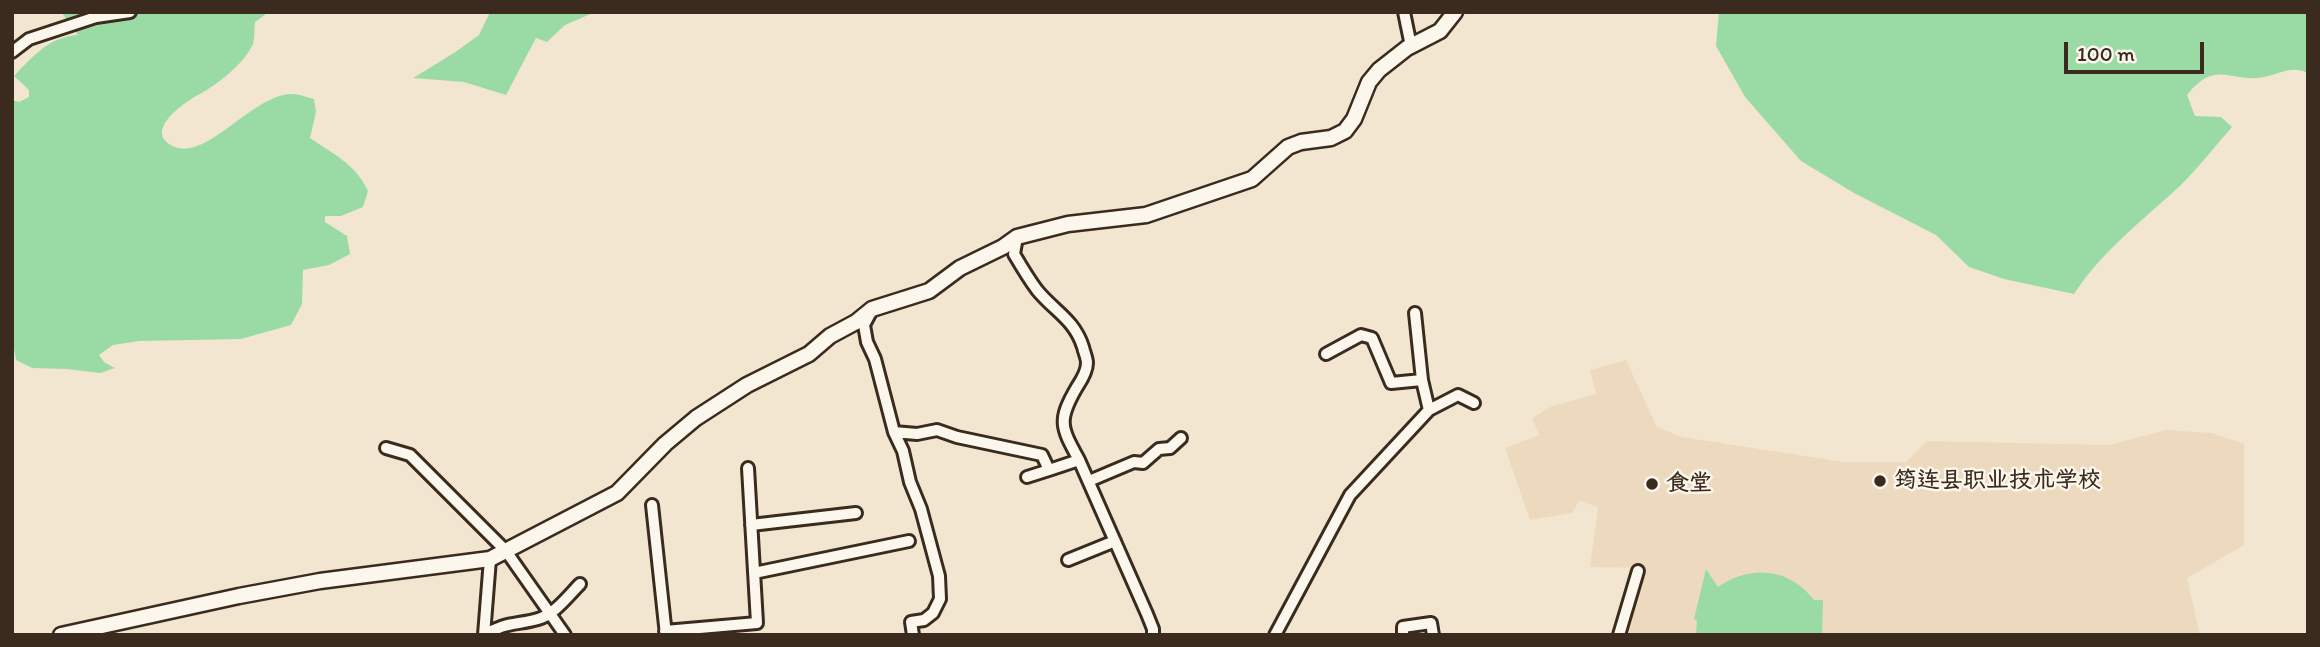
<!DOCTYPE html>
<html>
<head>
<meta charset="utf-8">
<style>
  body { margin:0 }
  #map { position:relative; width:2320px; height:647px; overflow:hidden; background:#f3e6d1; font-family:Itim,sans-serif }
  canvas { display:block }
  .frame { position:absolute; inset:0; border:14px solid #3b2a1e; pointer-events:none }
  .scale { position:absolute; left:2064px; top:42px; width:140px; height:32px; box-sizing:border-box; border:4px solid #3b2a1e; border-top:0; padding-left:9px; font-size:21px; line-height:24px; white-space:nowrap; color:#3b2a1e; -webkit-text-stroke:5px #fbf7ec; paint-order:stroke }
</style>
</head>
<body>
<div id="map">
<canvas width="2320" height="647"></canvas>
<div class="frame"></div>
<div class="scale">100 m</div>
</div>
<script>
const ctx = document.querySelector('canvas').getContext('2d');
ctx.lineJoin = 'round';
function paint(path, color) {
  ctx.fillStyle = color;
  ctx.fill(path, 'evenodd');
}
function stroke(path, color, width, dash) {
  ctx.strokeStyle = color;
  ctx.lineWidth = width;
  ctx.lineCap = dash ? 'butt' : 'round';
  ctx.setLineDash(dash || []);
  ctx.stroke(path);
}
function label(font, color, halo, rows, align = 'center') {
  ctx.font = font + ' Itim,"LXGW WenKai TC",sans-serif';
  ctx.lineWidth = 5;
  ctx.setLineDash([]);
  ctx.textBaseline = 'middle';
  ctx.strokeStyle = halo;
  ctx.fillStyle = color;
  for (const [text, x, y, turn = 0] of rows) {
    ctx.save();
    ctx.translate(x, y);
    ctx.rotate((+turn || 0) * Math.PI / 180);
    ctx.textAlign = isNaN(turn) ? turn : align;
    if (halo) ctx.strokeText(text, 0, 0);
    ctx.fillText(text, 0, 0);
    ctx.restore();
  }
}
paint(new Path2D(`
  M1626,360L1657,427L1682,437L1844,462H1906L1927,441L2109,445L2166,430L2212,433L2244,444V545L2187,578L2200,635H1623L1640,568L1590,567L1598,507L1579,501L1572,513L1530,520L1505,448L1539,435L1532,418L1552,406L1596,394L1590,370Z`), '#eddabe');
paint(new Path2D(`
  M61,12H269L255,22C254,29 255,38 253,44C244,64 217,85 198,95C183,103 141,133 175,147C208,160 254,93 293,94C300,94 308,98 314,99L316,112L310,138C334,155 355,163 368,191L363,207L341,216H325V222L347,236L350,254L329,265L303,270L302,304L291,325L241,339L139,341L113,345L99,355L104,362L115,368L100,373L66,369L32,368L16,360L12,337V100L19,102L29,97V90L14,76C33,56 49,37 78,35Z
  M490,12H595L565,25L547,42L536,38L506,95L464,82L413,78L454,53L479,35Z
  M1719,12H2308V73C2291,65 2281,74 2264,77C2230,84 2217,58 2187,95L2195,116L2221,117L2232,127C2215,146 2199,167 2181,185C2143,220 2103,250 2074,294L2004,279L1969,267L1936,235L1854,193L1801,161L1745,97L1716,46Z
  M1706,569L1718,587C1750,564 1790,568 1814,600H1823L1822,635H1696L1697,621L1694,619Z`), '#9adba5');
const minor = new Path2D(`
  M1404,12L1411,46
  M12,52L29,39L96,17L130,12
  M1017,237L1014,254C1021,266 1028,278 1037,290C1054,311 1074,319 1083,347C1084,352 1087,358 1087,363C1087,371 1081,381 1077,387C1057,421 1061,427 1079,460L1147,614L1153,629V635
  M871,312L864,325L867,342L875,359L894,432L903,451L910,482L921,509L939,576L940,599L933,613L924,620L911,622L913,635
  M1415,313L1422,380
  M1326,354L1361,335L1372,338L1391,383L1422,380L1429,410
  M894,432L917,434L937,430L957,437L1042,455L1049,470L1079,460
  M386,448L410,455L506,551L565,635
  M1027,477L1049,470
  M1089,481L1134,462L1143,463L1159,449L1170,448L1181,438
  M652,505L666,635
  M751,525L856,513
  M1068,560L1115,541
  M754,573L909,541
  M665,631L757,623L748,468
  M484,635L490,559
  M485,635C504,622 517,625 538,619C555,614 568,596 580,584
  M1275,635L1350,495L1429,410L1458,395L1474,403
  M1403,635V627L1431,623L1433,635
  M1619,635L1638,571`);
const tertiary = new Path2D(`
  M61,635L239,596L320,581L490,559L617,493L665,444L696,418L747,385L809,354L830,336L856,322L872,309L929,291L960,268L1003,247L1017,237L1068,224L1146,215L1252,179L1288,147L1301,142L1331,138L1345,131L1354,119L1369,82L1379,70L1407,48L1440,31L1455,12`);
stroke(minor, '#3b2a1e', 16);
stroke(tertiary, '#3b2a1e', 19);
stroke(minor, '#fbf7ec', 10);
stroke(tertiary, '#fbf7ec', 14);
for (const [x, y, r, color] of [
  [1880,481,7,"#3b2a1e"],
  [1652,484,7,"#3b2a1e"]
]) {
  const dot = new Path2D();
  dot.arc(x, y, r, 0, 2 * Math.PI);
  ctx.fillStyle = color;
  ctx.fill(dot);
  stroke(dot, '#fbf7ec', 2.5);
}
label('bold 23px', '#3b2a1e', '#fbf7ec', [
  ["筠连县职业技术学校",1894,481],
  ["食堂",1666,484]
], 'left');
</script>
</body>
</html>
